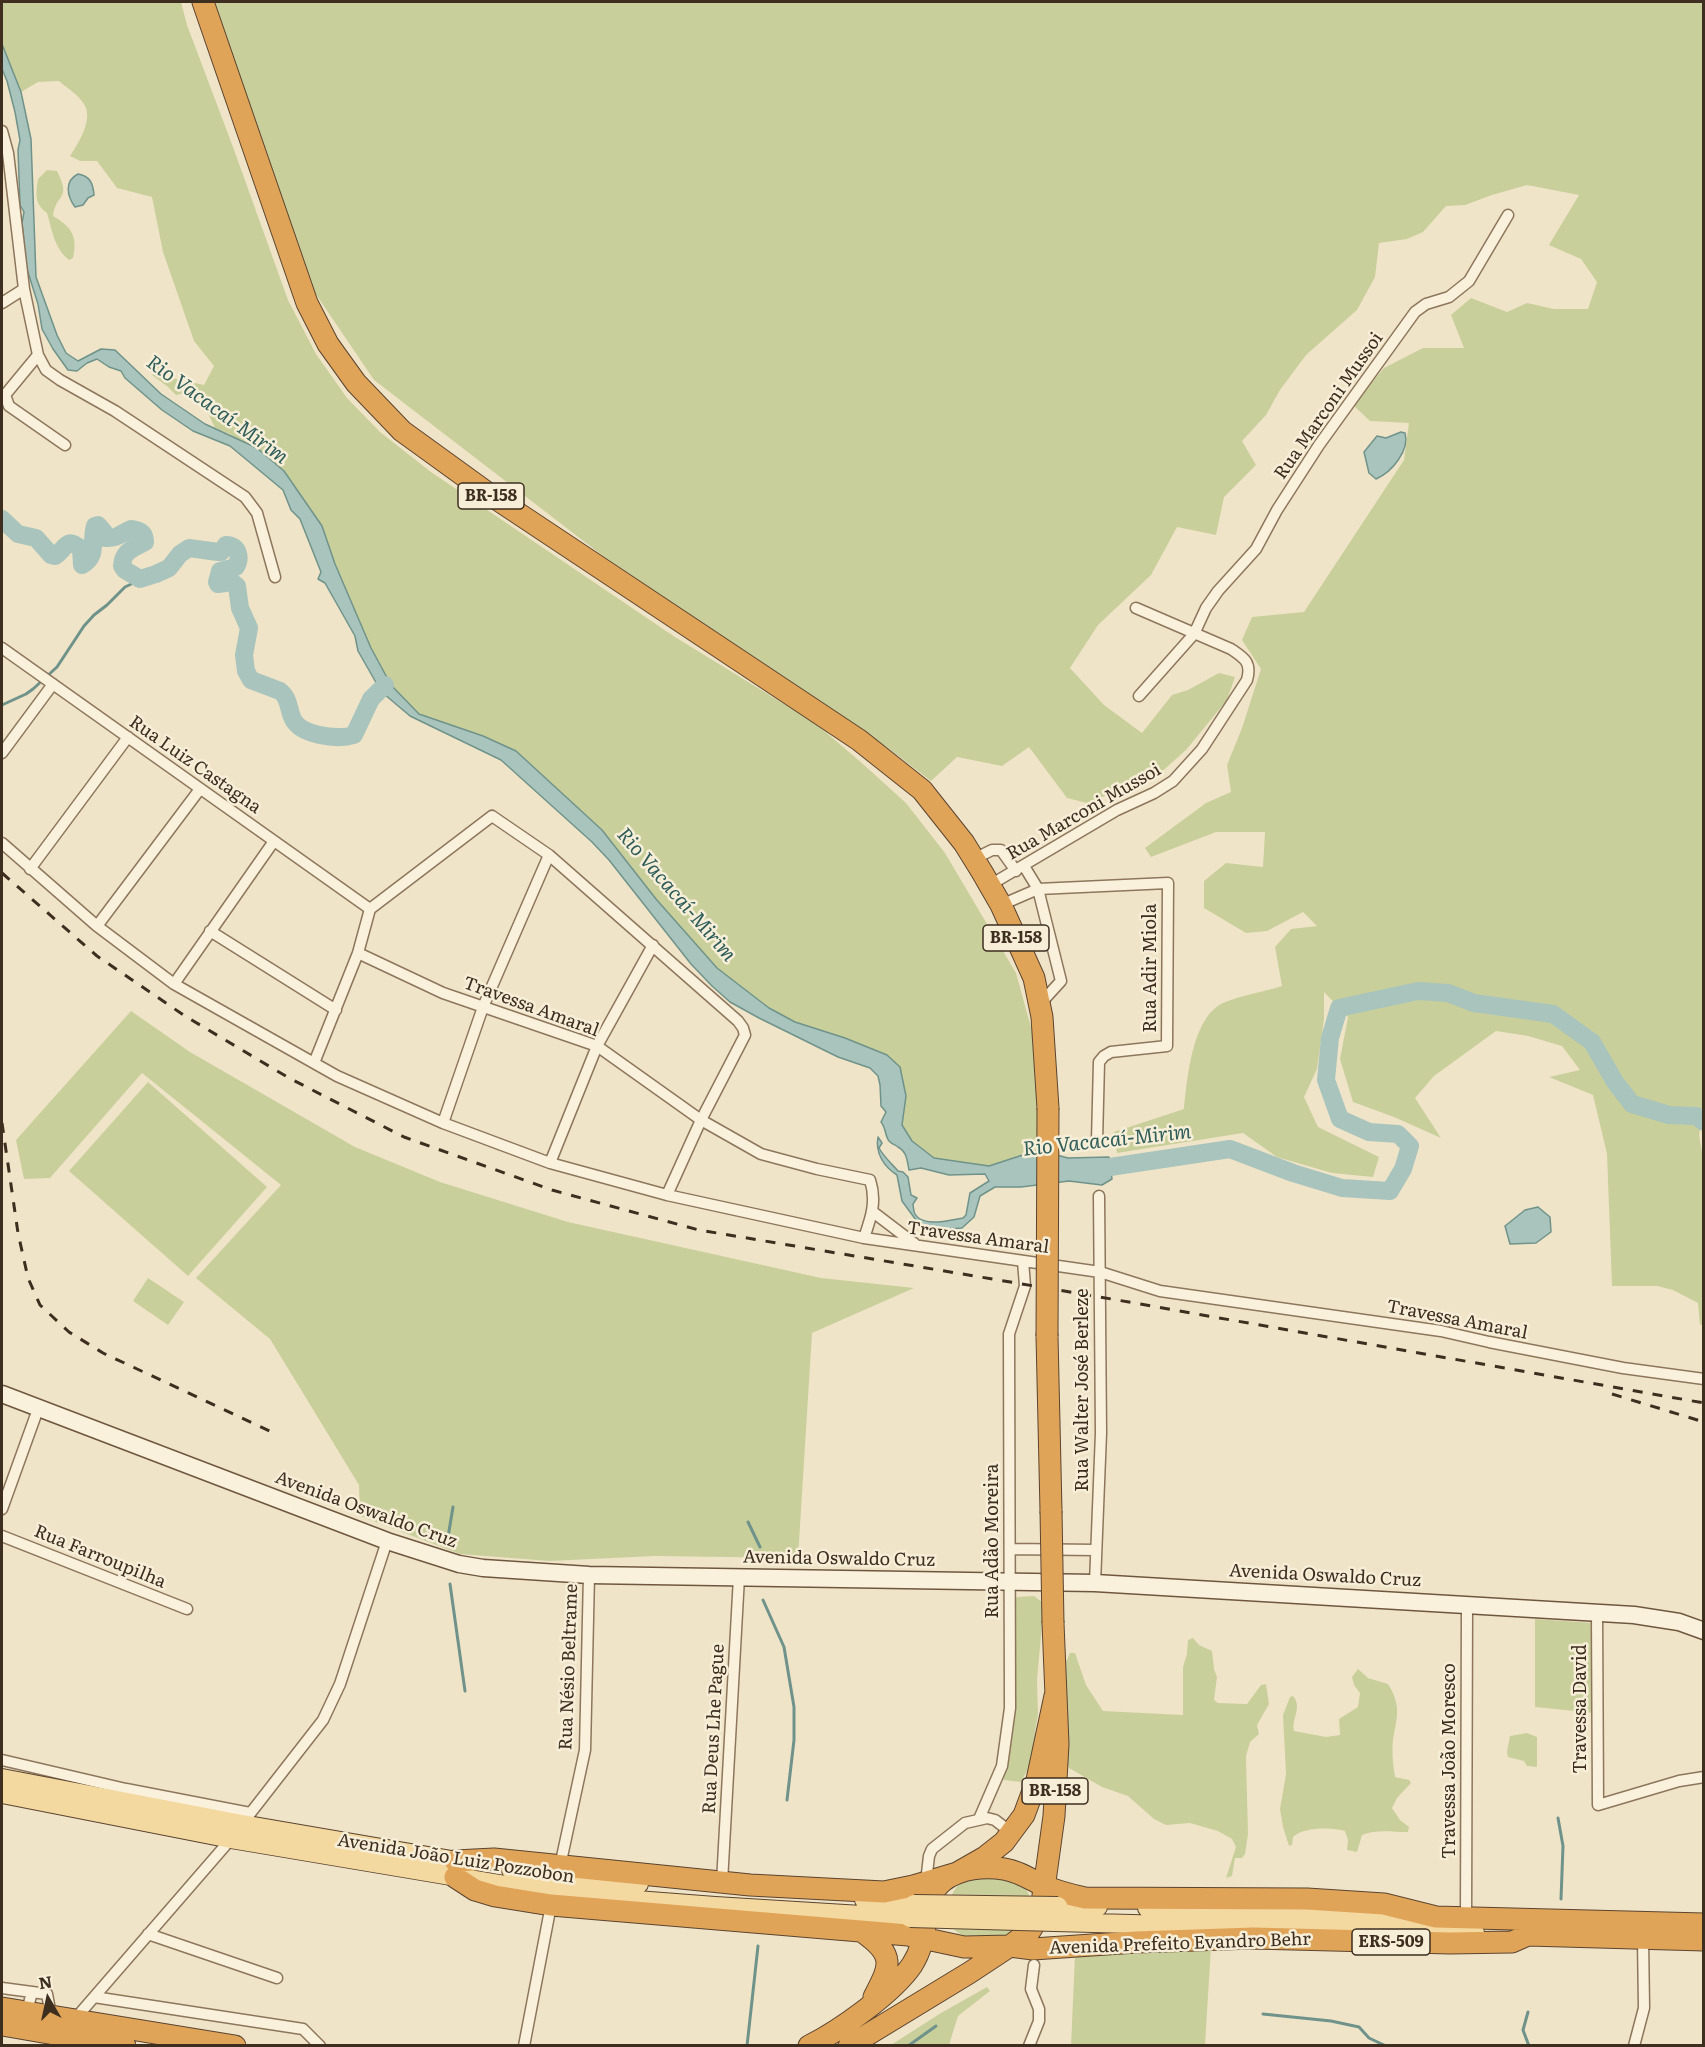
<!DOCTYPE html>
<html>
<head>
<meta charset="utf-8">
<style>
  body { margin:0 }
  #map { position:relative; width:1705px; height:2047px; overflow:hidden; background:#f0e4c8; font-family:Literata,serif }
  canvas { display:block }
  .frame { position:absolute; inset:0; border:3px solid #3d2e20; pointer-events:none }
  .north { position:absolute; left:18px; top:1969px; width:60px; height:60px; -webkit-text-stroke:4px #f7eed8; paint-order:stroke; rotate:351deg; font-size:16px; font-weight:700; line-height:24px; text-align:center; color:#3d2e20 }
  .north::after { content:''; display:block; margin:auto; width:21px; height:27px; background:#3d2e20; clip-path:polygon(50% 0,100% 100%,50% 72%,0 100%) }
</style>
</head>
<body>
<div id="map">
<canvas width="1705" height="2047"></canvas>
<div class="frame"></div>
<div class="north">N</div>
</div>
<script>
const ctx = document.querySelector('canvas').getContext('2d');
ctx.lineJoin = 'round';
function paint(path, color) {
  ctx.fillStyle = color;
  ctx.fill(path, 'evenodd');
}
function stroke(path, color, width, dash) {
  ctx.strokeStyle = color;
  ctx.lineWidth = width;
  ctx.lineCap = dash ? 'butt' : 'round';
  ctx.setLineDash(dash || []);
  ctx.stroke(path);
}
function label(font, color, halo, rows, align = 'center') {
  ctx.font = font + ' Literata,serif';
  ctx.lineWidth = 5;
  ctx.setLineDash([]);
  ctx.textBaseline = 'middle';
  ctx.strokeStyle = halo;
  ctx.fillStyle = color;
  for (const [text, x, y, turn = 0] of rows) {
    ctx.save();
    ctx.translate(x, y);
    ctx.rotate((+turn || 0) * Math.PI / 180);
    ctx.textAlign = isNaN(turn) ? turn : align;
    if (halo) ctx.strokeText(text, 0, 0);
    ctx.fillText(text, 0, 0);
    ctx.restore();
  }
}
paint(new Path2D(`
  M2,2H181L187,25L233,147L288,300L316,354L347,398L380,432L431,472L675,637L815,723L863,764L906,803L945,853L1016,973L1032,1031L1036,1077L1038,1150L989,1166L934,1158L912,1141L902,1125L906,1096L900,1067L845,1038L795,1022L769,1008L717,968L656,899L602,830L516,752L483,736L419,714L391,685L371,648L335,564L322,526L230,434L215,428L207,411L186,393L176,395L168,387L152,375L159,361L173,378L204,385L214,366L194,341L163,252L152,197L117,188L97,161H80L70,156C78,144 91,123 86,108C82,97 67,88 59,81L38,82L21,92L2,44Z
  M214,2H1703L1704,1108L1699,1135L1704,1164L1703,1324L1700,1325L1698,1303L1673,1290L1657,1286H1612L1607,1154L1593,1095L1549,1077L1580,1070L1562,1046L1528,1036L1496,1031L1434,1076L1415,1098L1441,1138L1394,1117L1353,1102L1340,1059L1348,1017L1324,992V1019L1317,1069L1304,1097L1318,1127L1379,1157L1373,1177L1332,1173L1277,1157L1243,1133L1117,1153L1114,1132L1184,1109C1187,1080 1192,1017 1223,1003C1242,995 1263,992 1282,986L1275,947L1291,929L1317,926L1303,912L1267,931L1246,933L1204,908V881L1226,863L1263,867L1265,832H1216L1151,857L1145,848L1206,803L1231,792L1227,765L1242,728L1261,669L1242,640L1252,617L1304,612L1404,460L1409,423L1370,421L1353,405L1384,368L1423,348H1464L1451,315L1471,298L1507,312L1527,303L1554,309H1588L1597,282L1581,259L1549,245L1579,195L1527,185L1492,195L1465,205L1446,206L1423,232L1407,239L1379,243L1375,277L1357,310L1306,355L1280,390L1266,415L1242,441L1256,465L1224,497L1216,535L1177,527L1151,575L1098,625L1070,668L1104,705L1142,733L1172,695L1188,690L1219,673L1235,677L1227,700L1186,750L1158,775L1087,803L1067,798L1029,747L1002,766L957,757L931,781L892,751L603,556L374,380L313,290Z
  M47,170L57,171C72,201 56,192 53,216C72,227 78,237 73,258L69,260C54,248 52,230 47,213C34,204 36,193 38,179Z
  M131,1011L190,1052L355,1147L440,1182L568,1222L821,1278L914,1288L812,1333L798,1558L655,1556L550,1561L460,1554L360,1516L359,1485L270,1339L196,1278L281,1185L142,1073L50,1178L24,1179L16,1140Z
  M148,1082L267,1187L188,1276L69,1171Z
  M148,1278L184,1302L168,1325L133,1301Z
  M1034,1596L1042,1602L1043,1613L1037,1680L1038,1714L1035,1732V1747L1029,1767L1021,1782L1004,1780L1003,1775L1016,1623L1014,1602L1017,1597Z
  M1535,1619L1593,1623L1594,1713L1535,1707Z
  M1193,1638L1199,1645L1212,1651L1214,1669L1217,1677L1214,1700L1218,1703L1247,1704L1261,1685L1266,1684L1269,1704L1257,1725L1259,1734L1250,1742L1246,1756L1248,1834L1245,1854L1242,1858H1235L1232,1876L1226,1878L1236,1847L1232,1839L1218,1831L1190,1823L1166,1825L1154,1819L1128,1796L1102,1787L1069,1768L1064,1754V1698L1066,1662L1070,1653H1075L1086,1685L1103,1711L1183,1715V1667L1187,1654L1188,1640Z
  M1358,1669L1368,1678L1388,1684C1400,1703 1398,1714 1394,1734C1391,1748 1393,1764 1395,1777L1409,1780L1411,1783L1397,1798L1392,1808L1400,1820L1409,1827L1408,1832C1392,1832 1376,1829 1362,1835L1357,1852L1347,1850L1348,1840L1345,1831C1332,1827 1303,1827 1293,1837L1292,1845L1289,1846L1283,1827L1280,1809L1286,1774L1283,1715L1290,1697L1293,1696C1303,1708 1291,1718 1294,1731L1326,1737L1340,1735L1339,1719L1358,1707L1360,1693L1354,1685L1352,1677Z
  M1527,1733L1537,1737V1767L1527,1766L1524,1761L1508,1757L1507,1752L1510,1736Z
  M983,1876L1015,1880L1025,1887L1032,1901L1017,1933C1002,1938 971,1942 957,1932C941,1920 948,1889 965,1880C970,1877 978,1877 983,1876Z
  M1211,1947L1205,2045L1071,2046L1075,1955Z
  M987,1987L990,1991L958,2016L949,2045H891L941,2013Z`), '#c9cf9b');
const water = new Path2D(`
  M2,44L21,92L31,139L36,277L57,335L66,353L78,361L101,349L115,350L161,394L205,424L257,448L284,471L322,526L335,564L371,648L391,685L419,714L483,736L516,751L602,830L656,899L717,968L769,1008L795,1022L845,1038L887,1055L900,1067L906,1096L902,1125L912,1141L934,1158L989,1166L1038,1150L1068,1158L1109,1157L1112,1179L1102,1185L1069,1181L1021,1187H995L980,1196L974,1217L962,1228L924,1231L902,1201L897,1175C884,1167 875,1153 878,1137L882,1143L879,1148C884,1157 891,1163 898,1171L903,1172L908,1177L911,1195L917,1198L913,1204C913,1205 914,1213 915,1214C923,1228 950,1220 963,1218L966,1215L970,1193L989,1181L985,1174L949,1175L921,1168L909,1170C907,1160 907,1152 898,1147C894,1144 893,1145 889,1141C885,1136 886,1128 881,1122L886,1112L881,1106L880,1085L878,1076L870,1068L838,1057L759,1018L730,1002L712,986L691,964L609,860L592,842L501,760L410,716L384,694L377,695L378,686L358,651L355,636L325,583L318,579L321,572L300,519L291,510L283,490L230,446L193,431L162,410L125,378L121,371L109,367L97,359L87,363L77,371L68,370L53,349L42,329L38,304L26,266L22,223L24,212L20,205L18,150L20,140L15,112L7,81L2,69Z
  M78,174C90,176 93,183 94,195L88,198L83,205L75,207C67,196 64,181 78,174Z
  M1401,432L1405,433C1410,450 1392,472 1376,479L1369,473L1364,452L1377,436L1386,438Z
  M1538,1207L1550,1217L1551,1232L1536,1243L1510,1244L1505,1226L1525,1210Z`);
paint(water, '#a9c4bc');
stroke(water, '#6f938a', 1.5);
stroke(new Path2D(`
  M2,705L26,694L33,689L57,667L84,626L94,615L107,605L125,587L144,578
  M748,1522L760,1547
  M448,1537L453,1507
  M450,1584L465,1691
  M763,1600L784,1647L794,1707V1740L787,1800
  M1558,1818L1563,1846L1561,1899
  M1528,2012L1523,2030L1529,2046
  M1263,2014L1331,2021L1359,2027L1369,2038L1386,2046
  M747,2046L758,1946
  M908,2046L936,2026`), '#6f938a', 3);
stroke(new Path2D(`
  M2,519L18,534L36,538L51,555L55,556C66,550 65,535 81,549L82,565C99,556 90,540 95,526L98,525L104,532L105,538C117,539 122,533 131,529C140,530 145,533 145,542C133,549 123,550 122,566L125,570L140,579L156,574L169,568L180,554L189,548L218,552H221L226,545C239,545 241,558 236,567L220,571L217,582L218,584L232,582L237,586L240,608L249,628L244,655L246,671L251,680L280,691C289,698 288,707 292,717C299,736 338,740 354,735L371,699L385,685
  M1086,1168L1110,1167L1230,1149L1293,1173L1342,1188L1390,1191L1403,1169L1410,1146L1398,1134L1369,1132L1340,1119L1326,1080L1330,1038L1339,1008L1418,991L1448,993L1474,1003L1553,1014L1592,1042L1615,1082L1632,1104L1669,1115L1696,1116L1704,1122`), '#a9c4bc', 18);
const street = new Path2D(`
  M2,131L8,153L24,289L38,355L46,370L60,380L115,411L245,497L257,513L275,577
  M2,303L24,289
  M38,355L5,395L9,406L65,445
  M2,648L370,909
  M1139,696L1194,634L1206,608L1218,591L1256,549L1277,510L1319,445L1415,312L1426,304L1449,297L1469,281L1508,215
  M2,753L53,684
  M2,843L97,926L174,984L337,1076L443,1123L550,1163L667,1195L864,1238L1100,1272L1160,1291L1441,1331L1489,1342L1623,1368L1704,1379
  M974,859L992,850H1001L1016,871
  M1024,866L1038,889L1061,981L1040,1004
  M30,869L128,737
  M990,885L1117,810L1154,793L1173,781L1202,749L1247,680C1252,662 1244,658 1231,649L1136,608
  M1001,905L1038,889L1168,883L1167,1046L1111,1052L1104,1056L1099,1062L1097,1141
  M97,926L200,789
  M210,931L336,1010
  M358,953L443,993L597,1046L701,1120L761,1154L817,1169L870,1180C877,1201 871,1218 864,1238
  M174,984L274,841
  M314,1063L358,953L370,909L492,816L549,855L738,1021L743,1028L745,1035L701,1120L667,1195
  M443,1123L483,1007L549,855
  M550,1163L597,1046L653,945
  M873,1212L915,1244
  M2,1509L38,1409
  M2,1536L187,1609
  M1010,1549L1096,1550
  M1095,1583L1101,1433L1099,1196
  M1597,1612L1598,1805L1679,1781L1704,1777
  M2,1760L126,1789L250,1813
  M979,1819L1002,1766L1010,1708L1009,1334L1025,1286L1023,1261
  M242,1824L323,1720L340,1684L387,1541
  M560,1866L585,1750L589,1575
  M722,1882L739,1577
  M926,1882L929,1856L932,1849L965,1823L987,1818L995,1820L1012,1833
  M1466,1917L1467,1604
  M148,1934L277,1978
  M2,1988L32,1992
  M94,1997L303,2029L320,2046
  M27,2011L32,1992L47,1994L51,2015
  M75,2019L231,1839
  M524,2046L551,1905
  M1029,2046L1039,2021V2009L1031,1989L1034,1965
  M1634,2046L1644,2008L1643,1939`);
const secondary = new Path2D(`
  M2,1394L387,1541L459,1564L483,1568L589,1575L1095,1583L1634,1615L1679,1622L1704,1631`);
const primary = new Path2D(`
  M2,1778L242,1824L469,1863
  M2,1794L231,1839L558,1894L715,1906L910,1918
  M511,1870L560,1878L639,1884
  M864,1900L914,1904
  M1058,1906L1098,1907
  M1147,1908L1410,1916
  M1055,1922L1475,1933`);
const highway = new Path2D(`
  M203,2L307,303L328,344L356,383L402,431L489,494L859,740L922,790L964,843L982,872L1001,905L1034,978L1042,1017L1048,1108
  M1047,1336L1051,1511
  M455,1861L494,1859L750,1885L884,1892L913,1886L957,1873L985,1857L1004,1842L1024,1815L1037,1780L1055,1696
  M455,1877L475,1890L495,1896L551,1905L908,1935L964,1947L1010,1946L1033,1949L1136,1942L1253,1938L1450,1943L1512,1942L1528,1935L1704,1940
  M864,1933C896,1956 890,1966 874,1997
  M2,2008L235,2046
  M2,2025L125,2046
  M809,2046C839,2031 893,1993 912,1965C925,1945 924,1926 929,1904C936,1871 976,1865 1004,1869C1018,1871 1030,1879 1042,1885C1056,1891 1071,1895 1085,1898L1307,1899L1384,1904L1436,1917L1704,1924
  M849,2046L969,1973L1010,1946L1030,1931L1038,1918L1042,1903L1054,1816L1058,1744L1053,1623`);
stroke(street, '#8d765c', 13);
stroke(secondary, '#6f573f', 19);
stroke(primary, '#5b4430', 20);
stroke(highway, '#5b4430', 23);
stroke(street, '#faf1dc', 10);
stroke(secondary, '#faf1dc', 16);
stroke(primary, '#f3d9a0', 18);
stroke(highway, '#e0a458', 21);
stroke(new Path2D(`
  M2,873L97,956L185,1016L289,1078L404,1137L552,1190L699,1230L1100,1297L1704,1403
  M2,1123L18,1233L28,1278L40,1305L69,1332L103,1353L276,1434
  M1612,1394L1704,1422`), '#3d2e20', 3, [10, 10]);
const primaryBridge = new Path2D(`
  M914,1904L1058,1906
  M910,1918L1055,1922`);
const highwayBridge = new Path2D(`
  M1047,1336L1048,1108
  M1051,1511L1053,1623`);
stroke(primaryBridge, '#5b4430', 20, []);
stroke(highwayBridge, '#5b4430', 23, []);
stroke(primaryBridge, '#f3d9a0', 18);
stroke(highwayBridge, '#e0a458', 21);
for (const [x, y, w] of [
  [491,496,66],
  [1016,938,66],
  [1055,1791,66],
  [1391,1942,78]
]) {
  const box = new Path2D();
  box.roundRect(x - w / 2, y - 13, w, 26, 4.5);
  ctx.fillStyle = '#f7eed8';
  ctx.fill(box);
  stroke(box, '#3d2e20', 1.5);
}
label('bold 16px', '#3d2e20', null, [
  ["BR-158",491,496],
  ["BR-158",1016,938],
  ["BR-158",1055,1791],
  ["ERS-509",1391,1942]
]);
label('18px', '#3d2e20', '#f7eed8', [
  ["Rua Marconi Mussoi",1329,406,-55],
  ["Rua Luiz Castagna",195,765,35],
  ["Rua Marconi Mussoi",1084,812,-30],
  ["Rua Adir Miola",1151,968,-90],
  ["Travessa Amaral",531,1007,20],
  ["Travessa Amaral",978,1238,8],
  ["Travessa Amaral",1457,1320,11],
  ["Rua Walter José Berleze",1083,1390,-90],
  ["Avenida Oswaldo Cruz",366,1510,20],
  ["Rua Adão Moreira",993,1541,-90],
  ["Rua Farroupilha",100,1557,22],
  ["Avenida Oswaldo Cruz",839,1559,1],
  ["Avenida Oswaldo Cruz",1325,1576,3],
  ["Rua Nésio Beltrame",569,1667,-88],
  ["Travessa David",1581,1709,-90],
  ["Rua Deus Lhe Pague",714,1729,-87],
  ["Travessa João Moresco",1450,1761,-90],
  ["Avenida João Luiz Pozzobon",456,1859,9],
  ["Avenida Prefeito Evandro Behr",1180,1944,-2]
]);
label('italic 20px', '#2f5d5a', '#f7eed8', [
  ["Rio Vacacaí-Mirim",217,410,36],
  ["Rio Vacacaí-Mirim",676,895,49],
  ["Rio Vacacaí-Mirim",1107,1141,-6]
]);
</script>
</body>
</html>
